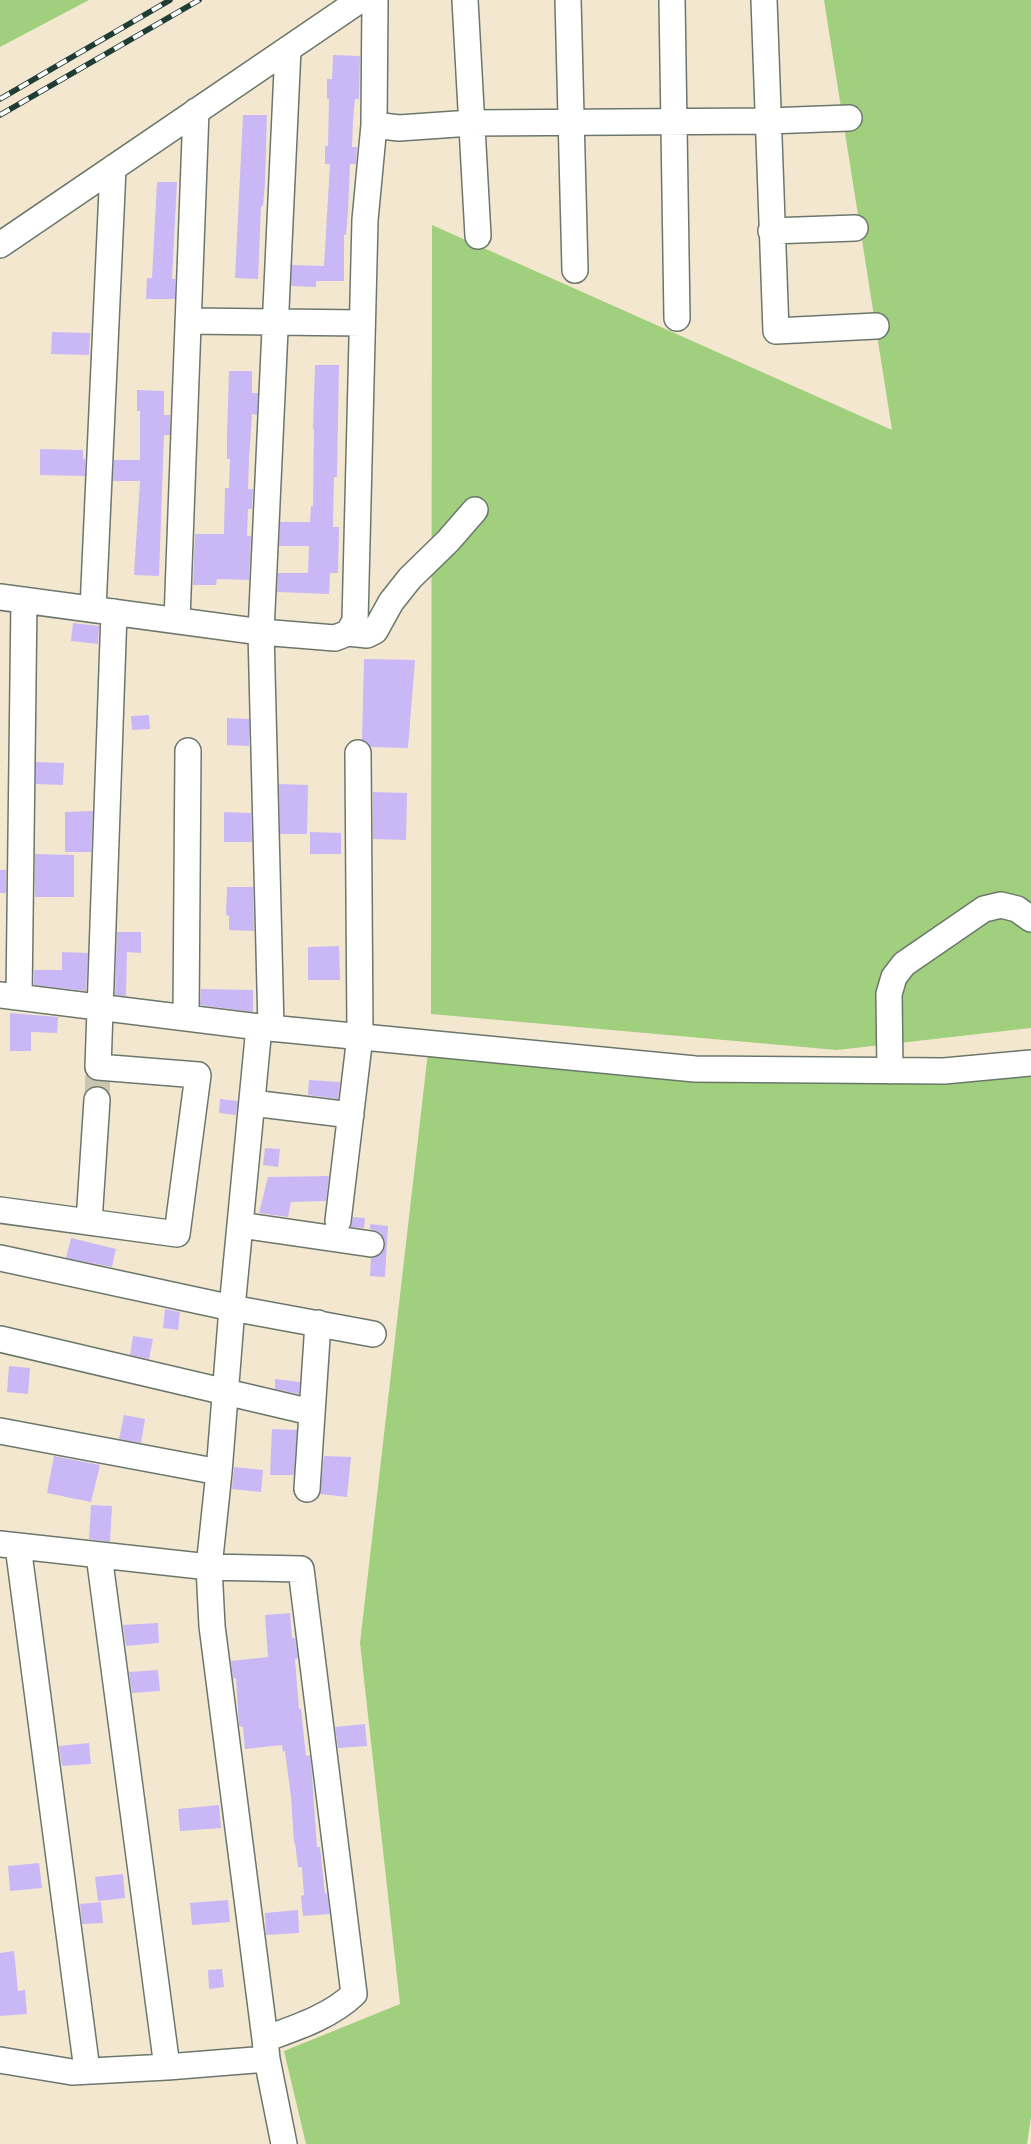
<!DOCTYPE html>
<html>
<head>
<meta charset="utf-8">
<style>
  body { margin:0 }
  canvas { display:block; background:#f4e7d0 }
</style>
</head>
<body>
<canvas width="1031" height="2144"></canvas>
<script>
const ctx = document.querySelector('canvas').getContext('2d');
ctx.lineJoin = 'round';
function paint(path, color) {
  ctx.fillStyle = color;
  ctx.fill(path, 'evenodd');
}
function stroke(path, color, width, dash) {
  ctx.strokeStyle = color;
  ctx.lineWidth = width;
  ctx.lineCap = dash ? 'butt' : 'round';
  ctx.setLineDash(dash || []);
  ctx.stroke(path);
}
paint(new Path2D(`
  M0,0H89L0,47Z
  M824,0H1031V1028L837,1050L431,1014L432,225L892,430Z
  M428,1052L1031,1072V2117L1027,2144H306L284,2051L400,2004L360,1643Z`), '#a0cf7d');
paint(new Path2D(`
  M333,55L360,56L359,99H355L353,121L352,147H357L356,164H350L348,212L346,235H344V281H316V287L291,286L292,265L324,266L330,164H325V146H328L329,99H327V79H332Z
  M243,115H267L265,183L263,206H261L258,279L235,278Z
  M157,182H177L172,279H175V299H146L147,278H152Z
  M52,332L90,333L89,355L51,354Z
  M315,365H339L337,477H334L333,527H339L338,573H330L329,594L277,592L278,573H308L309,546H279L280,522H310L311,506H313L314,430L313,429Z
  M229,371H252V393H258L257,415L252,414L249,459L248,489H253L252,509H248L247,536H251L249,580L217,579L216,585H193L195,534H224L225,488H229L230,459H227V435Z
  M137,390L164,391V415H170V435H164L159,576L134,575L140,481H113L114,460H140V411H137Z
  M40,449L83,450V459H85V476L40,475Z
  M73,623L99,626L98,644L71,641Z
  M364,659L415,660L408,748L371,747L362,740Z
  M149,715L150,729L132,730L131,716Z
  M227,718L249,719V746L227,745Z
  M36,762L64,763L63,785L36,784Z
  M279,784L308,785L307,834H280Z
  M373,792L407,793L406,840L373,839Z
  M93,811L91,852H65V812Z
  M224,812L251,813L252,842H224Z
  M310,832L341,833V854H310Z
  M35,854L74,855V897H35Z
  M0,870H6V893H0Z
  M227,887H253L254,931L229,930V916L226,915Z
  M117,932H141V953L127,952L126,996L115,995Z
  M339,946L340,980H308V947Z
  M62,952L88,953L86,991L34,985V970H62Z
  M201,989L253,990V1012L200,1005Z
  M10,1013L58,1017L57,1033L31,1032V1051H10Z
  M309,1080L340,1082L338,1099L308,1095Z
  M220,1099L238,1101L236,1115L219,1113Z
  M265,1148L280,1149L278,1167L263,1165Z
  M329,1176L326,1201L291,1202L288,1217L259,1213L268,1177Z
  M353,1217L365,1218L364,1228L351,1227Z
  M370,1224L388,1226L385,1277L370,1276L371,1258L382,1253L385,1246L384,1239L380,1233L370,1229Z
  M71,1238L116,1249L112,1267L66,1258Z
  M165,1309L180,1312L178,1330L163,1328Z
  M133,1336L153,1339L149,1359L130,1355Z
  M9,1366L30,1368L28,1394L7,1392Z
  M275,1379L300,1382L299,1394L275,1389Z
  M124,1415L145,1419L141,1443L119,1439Z
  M272,1429L297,1430L294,1475H270Z
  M54,1456L100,1465L91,1502L47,1493Z
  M324,1456L351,1457L347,1497L320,1494Z
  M234,1467L263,1470L261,1492L232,1489Z
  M91,1505L112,1506L110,1542L89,1539Z
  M290,1613L292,1638H295L298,1658L295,1659L299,1709H301L306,1756L310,1755L312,1775L317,1847H320L325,1894L327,1893L330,1914L303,1916L301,1896L304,1895L302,1867H298L295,1843H294L291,1797L285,1751L283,1752L282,1745L245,1749L243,1727L239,1726L236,1678L233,1679L231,1661L268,1657L265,1615Z
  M158,1623L159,1643L126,1646L123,1625Z
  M158,1670L160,1691L132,1693L129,1672Z
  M365,1724L367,1746L338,1748L335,1727Z
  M89,1743L91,1764L62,1766L59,1746Z
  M219,1805L221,1828L180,1831L178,1809Z
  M39,1863L42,1888L10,1891L8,1866Z
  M123,1874L125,1898L98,1901L95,1877Z
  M228,1900L230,1922L192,1925L190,1903Z
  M101,1902L103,1923L82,1924L80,1904Z
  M298,1910L299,1933L266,1935L265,1913Z
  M14,1951L18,1991L25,1990L27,2014L0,2016V1953Z
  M222,1969L224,1987L209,1989L208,1970Z`), '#c9b8f5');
stroke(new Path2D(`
  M97,1100L98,1067`), '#c9c5b1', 25, [25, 12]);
const minor = new Path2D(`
  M465,0L478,236
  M568,0L575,270
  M672,0L677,318
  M764,0L776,331L876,326
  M374,125L399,128L471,123L768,121L849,118
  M771,231L855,228
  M0,245L360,0
  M188,321L362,323
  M0,597L261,632L335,638L348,633L355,621L365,220L374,125L375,0
  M93,609L113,168
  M177,620L196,111
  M348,633L367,635L375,631L391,602L410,578L448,541L475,510
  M0,995L259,1027L695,1069L944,1071L1031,1063
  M19,997L24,600
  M186,1017L188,751
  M271,1028L261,632L288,49
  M890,1071L889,994L894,977L904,964L984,909L1001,905L1017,909L1031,919
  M252,1103L351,1115
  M0,1210L177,1234L198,1075L98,1067L114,612
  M338,1221L360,1036L358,753
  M89,1222L97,1100
  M240,1225L371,1244
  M0,1258L232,1308L373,1334
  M0,1339L311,1412
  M0,1431L219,1472
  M307,1489L318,1323
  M0,1544L209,1567L219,1472L232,1308L259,1027
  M18,1546L87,2070
  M99,1555L167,2067
  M265,2039C295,2028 330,2017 354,1994L301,1569L209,1567L212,1626L265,2039L267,2059
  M0,2060L72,2072L167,2067L267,2059L284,2144`);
stroke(minor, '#6a786b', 28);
stroke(minor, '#fff', 25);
const rail = new Path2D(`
  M0,99L170,0
  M0,115L199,0`);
stroke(rail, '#1f3d34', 5.5);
stroke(rail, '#fff', 4, [11]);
</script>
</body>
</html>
